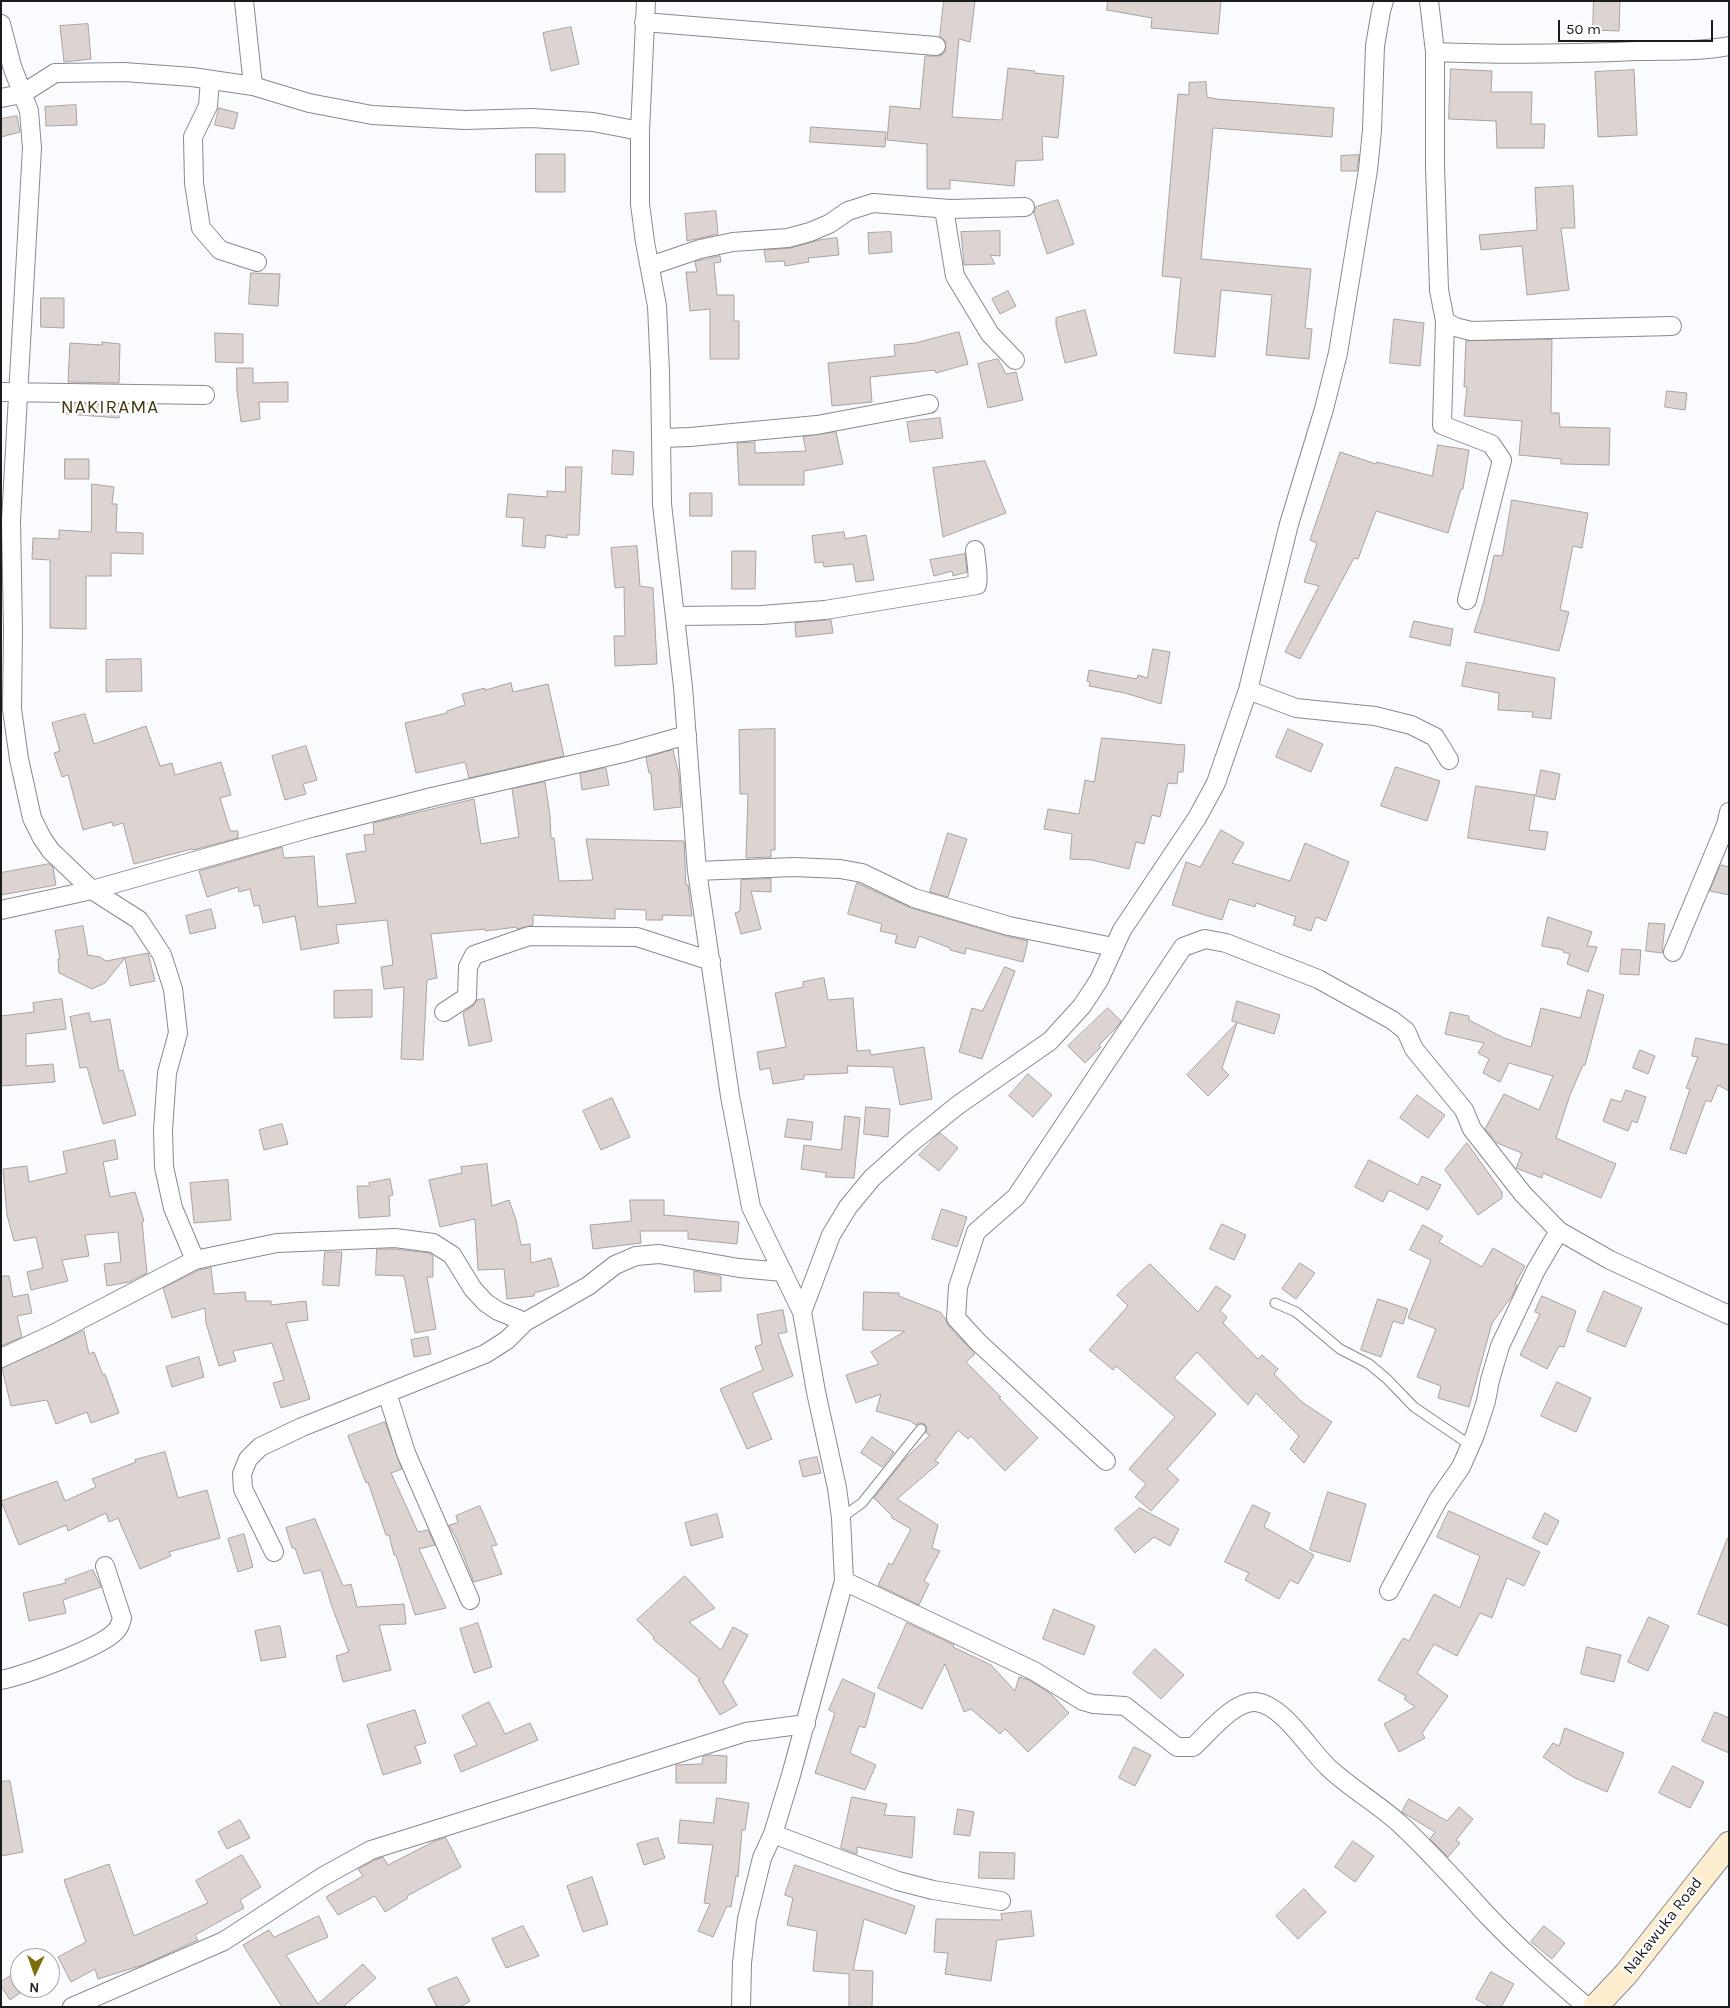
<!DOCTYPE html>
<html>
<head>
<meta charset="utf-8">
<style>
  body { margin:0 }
  #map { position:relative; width:1730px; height:2008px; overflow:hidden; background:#fafbfe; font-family:Karla,sans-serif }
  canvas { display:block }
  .frame { position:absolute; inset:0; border:2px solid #1a1b1d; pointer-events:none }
  .north { position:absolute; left:10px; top:1948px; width:50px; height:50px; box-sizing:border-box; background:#fff; border:1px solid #a3a4a5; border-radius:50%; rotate:183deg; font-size:14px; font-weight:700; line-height:20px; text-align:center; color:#1a1b1d }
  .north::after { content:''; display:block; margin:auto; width:18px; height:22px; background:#7d6e0b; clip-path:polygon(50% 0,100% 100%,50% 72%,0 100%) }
  .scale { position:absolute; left:1558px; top:20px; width:155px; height:22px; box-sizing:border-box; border:2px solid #1a1b1d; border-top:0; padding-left:6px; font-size:15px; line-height:18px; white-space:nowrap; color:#1a1b1d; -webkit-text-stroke:4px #fff; paint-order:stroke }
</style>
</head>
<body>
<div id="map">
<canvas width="1730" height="2008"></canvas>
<div class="frame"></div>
<div class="north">N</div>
<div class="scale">50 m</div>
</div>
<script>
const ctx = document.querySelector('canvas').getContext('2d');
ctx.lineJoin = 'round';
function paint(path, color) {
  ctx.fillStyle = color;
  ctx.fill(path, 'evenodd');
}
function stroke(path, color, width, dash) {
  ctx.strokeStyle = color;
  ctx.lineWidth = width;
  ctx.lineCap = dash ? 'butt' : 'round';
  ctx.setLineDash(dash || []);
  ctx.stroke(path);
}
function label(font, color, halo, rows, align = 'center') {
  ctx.font = font + ' Karla,sans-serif';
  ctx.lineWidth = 4.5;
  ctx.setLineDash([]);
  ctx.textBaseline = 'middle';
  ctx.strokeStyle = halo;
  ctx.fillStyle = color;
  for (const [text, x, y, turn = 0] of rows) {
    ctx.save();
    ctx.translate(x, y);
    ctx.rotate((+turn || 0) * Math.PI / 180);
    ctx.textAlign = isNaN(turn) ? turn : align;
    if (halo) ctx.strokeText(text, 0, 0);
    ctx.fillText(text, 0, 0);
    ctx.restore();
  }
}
const building = new Path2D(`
  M944,1H975L970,42L959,39L952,117L1002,120L1008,68L1035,71L1034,73L1064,76L1058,138L1042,136L1043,160L1016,161L1014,186L950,180V189H927V144L887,140L890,106L920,109L925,56H940L945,52L946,42L940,37Z
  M1108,1H1221L1218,34L1151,28L1152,18L1107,10Z
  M1594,1H1620L1619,31L1593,30Z
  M88,24L91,59L64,62L60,26Z
  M571,27L579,64L551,71L543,33Z
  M1451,69L1492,71L1491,92H1532L1531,124H1545L1544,148H1497L1496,121L1449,119Z
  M1634,70L1637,135L1598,137L1595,72Z
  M1206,82L1207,97L1216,99L1334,108L1332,137L1213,128L1201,259L1311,269L1305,328L1312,329L1309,359L1266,355L1272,295L1221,290L1215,357L1174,353L1181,278L1162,276L1178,94L1189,95V83Z
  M76,105L77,125L46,126L45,107Z
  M219,108L238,113L234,129L215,125Z
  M17,116L20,132L1,137V119Z
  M811,127L886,132L885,147L810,142Z
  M536,154H565V192H536Z
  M1359,155L1357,171H1341V156Z
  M1573,186L1575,228H1561L1569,290L1527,295L1522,246L1481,250L1479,235L1537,230L1535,188Z
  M1058,200L1074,244L1047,254L1034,213L1036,207Z
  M716,211L718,234L687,241L685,214Z
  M1000,231V256L990,255L995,264L964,265L961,232Z
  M891,232L892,252L869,254L868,233Z
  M837,238L839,255L808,258L809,262L785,266L784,261L766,262L764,250L791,248L819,240Z
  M720,256L721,262L714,263L717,295H734V321H739V359H710V309L690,311L686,272H697L695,262Z
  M251,273L280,274L278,306L249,304Z
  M1008,291L1016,306L1000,314L992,299Z
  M41,298H64V328L41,327Z
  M1085,310L1097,355L1065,363L1056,325V318Z
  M1394,319L1424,323L1420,366L1390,363Z
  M959,332L968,364L936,373L935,370L870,377L872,402L832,406L828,363L895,356L894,345L915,343Z
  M215,333L243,334V363L216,362Z
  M1552,340L1551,413H1559L1560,427L1610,428L1609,465L1561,464V459L1519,455L1522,421L1464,416L1467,387H1464L1466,341Z
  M102,342L120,344L119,383L68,382L70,343L102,345Z
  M998,359L1006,374L1016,372L1023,400L988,408L978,364Z
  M237,368H253V383L288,382V402H259L260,419L241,422L237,391Z
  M1667,391L1687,393L1685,410L1665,407Z
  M67,404H119V418L67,414Z
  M940,418L943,438L910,442L907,422Z
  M836,432L843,464L804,471V485H739L737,443L755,442V453L806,451L803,437Z
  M1438,445L1469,450L1463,489H1461L1448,533L1376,511L1358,559L1354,558L1300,659L1285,652L1319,586L1304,582L1317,543L1310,540L1340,452L1376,464L1377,462L1432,476Z
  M613,450L634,452L633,475L612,474Z
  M65,459H89V479H65Z
  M985,461L1006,513L943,537L933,468Z
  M566,467H582L579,535H567V538L546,535L545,548L522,546L524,518L506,517L508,494L547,497V491L565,492Z
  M92,484L114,487L112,504H117L116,532L143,533V554L111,553V576H86V629L50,628V560L32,559L33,538L59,539V530L91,532Z
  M690,493H712V516H690Z
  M1512,500L1588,513L1582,548L1573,546L1560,610L1569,612L1559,651L1474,632L1484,601L1494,555L1502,556Z
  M844,532L845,539L866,535L874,580L856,582L853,564L824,567L823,562L815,563L812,536Z
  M637,546L640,586L653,588L657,664L615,666L614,636H625L624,587L615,588L611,548Z
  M732,551H756L755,589H732Z
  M965,554L967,572L953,576L952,571L934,576L930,560Z
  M831,620L833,633L796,637L795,623Z
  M1414,621L1453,629L1450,646L1410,637Z
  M1153,649L1170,652L1161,704L1125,693L1089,686L1090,682L1087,681L1089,670L1137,679L1138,675L1147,678Z
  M141,659L142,691L106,692V660Z
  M1467,662L1555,678L1551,719L1532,717L1533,712L1498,710L1499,693L1462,686Z
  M511,683L513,692L548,684L564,756L469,778L465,762L416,773L405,723L447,713V711L465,705L462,694L485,688V690Z
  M85,714L94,744L146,726L160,766L172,763L175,775L221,762L231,795L220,798L230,831H238V838L193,850L192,849L134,864L123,823L113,826L112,822L83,830L68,775L62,777L54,753L60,751L52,723Z
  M775,729V850H771V857L746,858L748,794H740L739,730Z
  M1288,729L1323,744L1311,772L1276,757Z
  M1102,738L1185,745L1183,772H1178L1177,784L1168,783L1160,817L1152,815L1144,844L1136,842L1129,869L1092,860L1070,859L1072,834L1044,829L1048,809L1079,814L1085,780L1094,782Z
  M306,746L317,780L303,784L306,794L285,800L272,756Z
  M673,750L679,775L681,807L654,810L651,773H649L646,758Z
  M1396,767L1440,781L1427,821L1381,806Z
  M606,768L609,785L582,790L580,774Z
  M1541,770L1560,774L1555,800L1536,796Z
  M545,782L550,816L551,838H554L559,881L593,880L586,839L684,841L686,885H688L692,916L663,915L662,920H646V910L615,909V919L533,915V925L517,929V927L485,931V929L431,934L437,978L427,980L423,1060L401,1059L404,987L384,989L381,967L393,965L387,920L336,925L339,943L301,950L295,916L263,923L259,905L254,906L250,889L239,892L238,887L207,897L199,871L282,847L284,858L314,856L318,907L356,903L346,854L366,851L364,835L374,834L373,823L474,799L481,844L519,837L512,789Z
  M1476,786L1535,795L1529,830L1548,832L1545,850L1468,838Z
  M1221,830L1244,843L1232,863L1290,881L1305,843L1349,862L1326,921L1316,917L1311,931L1293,925L1296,917L1256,903L1255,907L1229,899L1222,920L1172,905L1186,862L1200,867Z
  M948,833L967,839L948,897L930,892Z
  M49,864L53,867L56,885L1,895V873Z
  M1721,865L1729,867V895L1710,891Z
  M771,879V892L751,891L761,929L741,934L735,913L740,911L741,880Z
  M857,883L911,908L1006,936L1028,941L1023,962L966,948L965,954L950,950V948L919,936L915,948L895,943L897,935L880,931L882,924L848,914Z
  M211,909L216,928L190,934L186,916Z
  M1548,917L1592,932L1587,946L1597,947L1588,972L1567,964L1570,954L1563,952L1564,950L1542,946Z
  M1649,923L1665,924L1662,953L1646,951Z
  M83,926L88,955L100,957L106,961L148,953L155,981L130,986L125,958L105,983L92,989L59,973L58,959H60L55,931Z
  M1622,949L1641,950L1639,975L1620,974Z
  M1005,967L1015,971L982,1059L959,1052L972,1008L982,1011Z
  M824,978L828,1000L853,998L857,1051L870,1050L871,1055L924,1047L932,1099L900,1105L893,1067L847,1066L848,1073L804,1075V1079L773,1084L770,1068L760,1070L757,1052L786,1047L775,993L803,987V982Z
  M372,990V1017L334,1018V991Z
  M1588,990L1604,995L1585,1065H1583L1570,1095L1556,1138L1616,1164L1601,1198L1543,1173L1542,1178L1516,1168L1522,1153L1497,1143L1485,1129L1504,1094L1539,1110L1553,1076L1509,1063L1500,1082L1483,1073L1489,1059L1478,1053L1484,1043L1445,1034L1450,1012L1469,1016V1020L1504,1038L1531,1047L1541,1008L1580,1018Z
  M62,999L66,1029L26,1034V1066L53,1064L55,1082L1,1086V1016L34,1012L33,1003Z
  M484,999L492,1041L469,1046L463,1013L473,1006L477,1000Z
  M1237,1001L1280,1015L1274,1034L1232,1021Z
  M1108,1008L1121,1021L1115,1029L1099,1045L1101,1047L1085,1063L1068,1046Z
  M89,1013L91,1022L110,1019L119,1071L123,1070L136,1115L103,1124L87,1067L80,1068L70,1017Z
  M1237,1023L1222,1068L1229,1075L1208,1096L1187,1075Z
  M1696,1038L1729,1045V1091L1718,1085L1711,1102L1706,1100L1686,1154L1670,1149L1690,1089L1686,1088L1698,1057L1692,1056Z
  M1640,1050L1655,1056L1648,1074L1633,1068Z
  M1028,1074L1052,1095L1033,1117L1009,1096Z
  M1626,1090L1646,1097L1637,1123L1632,1121L1628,1131L1603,1121L1611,1099L1621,1102Z
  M1417,1095L1445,1115L1428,1138L1400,1118Z
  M612,1098L630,1137L601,1150L583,1111Z
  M866,1107L890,1109L888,1137L864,1134Z
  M845,1116L860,1118L854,1178L825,1177L827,1173L801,1169L804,1145L841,1150Z
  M788,1119L813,1122L811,1140L785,1137Z
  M282,1124L288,1144L264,1150L259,1130Z
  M940,1133L958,1148L939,1171L919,1155Z
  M115,1140L118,1159L103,1162L110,1197L135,1192L144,1221L142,1222L147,1273L129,1282L107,1286L104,1264L121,1262L118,1232L85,1235L89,1256L62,1260L68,1281L31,1290L27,1272L43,1268L36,1237L14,1241L7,1215L3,1169L27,1166L29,1182L67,1173L63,1152Z
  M1467,1143L1502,1192V1198L1478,1215L1445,1170Z
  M1369,1160L1418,1185L1422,1176L1441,1185L1428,1210L1389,1190L1383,1202L1355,1187Z
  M487,1164L492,1206L509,1200L516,1220L521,1245L530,1244L531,1263L551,1258L559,1286L534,1293V1296L507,1299L504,1269L478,1270L475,1219L440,1227L429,1180L462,1173L461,1167Z
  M390,1179L393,1195L389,1196L390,1216L359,1218L357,1186H370L369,1183Z
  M228,1180L231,1220L194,1223L190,1183Z
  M630,1200H664V1215L739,1222L737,1244L688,1239V1231H640L641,1243L593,1249L590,1225L631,1221Z
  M942,1209L967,1217L957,1247L932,1239Z
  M1222,1224L1246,1235L1234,1260L1210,1249Z
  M1423,1225L1443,1236L1439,1242L1482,1267L1493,1248L1525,1266L1515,1284L1517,1285L1512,1296L1492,1323L1469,1407L1438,1398L1441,1386L1417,1377L1436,1329L1408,1318L1431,1260L1410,1250Z
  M377,1249H395L429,1253L433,1256V1277H427L436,1329L415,1333L404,1276L376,1275Z
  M325,1252H342L339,1286L323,1285Z
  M1300,1263L1315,1273L1296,1299L1282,1289Z
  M1150,1264L1198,1312L1216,1286L1231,1296L1220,1311L1227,1317L1223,1323L1258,1359L1262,1355L1278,1369L1274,1374L1302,1402L1332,1422L1304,1463L1290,1449L1299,1436L1256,1393L1248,1405L1197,1352L1174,1378L1216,1414L1167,1469L1179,1480L1151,1511L1135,1497L1146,1484L1129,1469L1175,1417L1116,1366L1113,1370L1089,1350L1128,1306L1117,1295Z
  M211,1268L214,1294L245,1292L246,1301H271V1305L306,1301L308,1320L286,1323L310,1399L281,1408L273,1383L284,1380L272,1343L233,1351L236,1361L219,1366L206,1323L205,1308L172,1318L163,1288L199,1270Z
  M694,1271L721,1276V1291L695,1292Z
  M1,1276H9L13,1297L28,1294L32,1313L17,1316L22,1337L1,1346Z
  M1604,1291L1642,1308L1625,1347L1587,1331Z
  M864,1292L899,1293V1296L940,1312L945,1318L948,1325L975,1354L966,1362L1001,1397L999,1398L1038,1438L1005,1471L971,1436L968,1439L958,1430L935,1461L939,1463L897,1499L938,1525L932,1548L940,1551L924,1581L929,1584L919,1605L878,1585L889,1563L892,1565L911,1529L892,1518V1516L874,1498L905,1459L930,1435L926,1433L927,1427L924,1424L919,1423L916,1425L910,1421L876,1411L881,1394L856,1403L846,1375L879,1364L871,1352L905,1331L863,1330Z
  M1542,1296L1576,1311L1564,1347L1559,1346L1547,1369L1520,1355L1540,1314L1535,1312Z
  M1378,1299L1408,1309L1403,1324L1393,1321L1381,1357L1361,1350Z
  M783,1310L787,1332L778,1334L793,1376L752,1393L772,1439L747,1449L720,1389L763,1370L755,1347L762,1344L757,1315Z
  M84,1331L89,1354L94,1352L103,1375L105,1374L119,1413L91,1423L87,1412L56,1424L47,1400L11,1406L2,1368Z
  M428,1337L431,1354L414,1357L411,1340Z
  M199,1357L204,1377L172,1387L166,1367Z
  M1557,1382L1591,1398L1576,1432L1541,1416Z
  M385,1422L402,1469L391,1473L418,1532L428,1530L435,1545L419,1549L446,1608L415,1615L396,1555H394L389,1535H386L368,1482L366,1483L348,1436Z
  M872,1437L894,1452L882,1467L861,1453Z
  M165,1452L178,1498L207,1490L220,1538L169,1552L171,1556L140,1569L118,1518L109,1522L106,1513L68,1531L66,1525L19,1545L1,1501L57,1481L65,1501L96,1487L92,1479L136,1462L135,1460Z
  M817,1457L821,1473L803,1477L799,1461Z
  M1328,1492L1366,1504L1350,1562L1310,1550Z
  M1253,1505L1270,1513L1264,1527L1314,1555L1298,1584L1290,1580L1279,1599L1245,1580L1249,1573L1225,1562Z
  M480,1506L497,1545L491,1546L502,1574L474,1582L457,1540L449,1525L458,1523L456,1516Z
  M1140,1508L1179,1529L1170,1546L1154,1537L1135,1553L1115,1529Z
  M1449,1511L1540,1552L1524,1586L1507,1578L1492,1618L1480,1613L1457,1656L1434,1644L1417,1673L1448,1696L1422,1733L1425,1738L1399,1752L1384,1724L1415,1707L1404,1699L1406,1696L1378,1680L1403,1638L1409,1641L1434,1594L1460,1608L1480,1556L1437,1537Z
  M1545,1513L1559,1521L1547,1545L1533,1538Z
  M717,1514L723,1537L691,1546L685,1523Z
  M315,1519L343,1586L351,1584L357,1607L404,1604L406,1624L379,1625L391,1670L343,1682L336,1656L349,1652L332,1607L321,1570L304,1574L295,1548H292L286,1528Z
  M244,1534L253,1567L238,1572L228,1539Z
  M1728,1538H1729V1626L1698,1614Z
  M93,1570L101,1587L63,1600L66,1613L29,1621L23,1593L66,1583L65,1580Z
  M685,1576L715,1608L689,1622L721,1650L733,1627L748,1635L723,1682L737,1705L720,1715L698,1680L700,1679L653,1639L654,1637L637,1620Z
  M1054,1609L1095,1626L1084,1655L1043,1639Z
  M1649,1617L1669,1626L1648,1671L1628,1662Z
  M478,1623L492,1667L474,1673L460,1629Z
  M907,1623L954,1645L953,1647L991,1665L1015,1691L1019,1677L1029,1680L1051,1694L1069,1713L1028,1752L1005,1729L1000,1734L971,1709L964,1712L945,1664L922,1709L878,1688Z
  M280,1626L286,1657L261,1661L255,1631Z
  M1587,1647L1621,1655L1614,1682L1581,1674Z
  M1155,1649L1184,1675L1161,1699L1133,1673Z
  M843,1679L875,1694L865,1728L859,1726L850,1753L876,1765L865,1790L815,1773L835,1713L829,1710Z
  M489,1702L505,1734L530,1723L538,1740L461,1772L454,1755L477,1745L462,1716Z
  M415,1710L426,1743L415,1746L421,1763L383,1775L367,1725Z
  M1715,1712L1729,1718V1753L1702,1741Z
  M1565,1728L1624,1753L1607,1792L1573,1777L1543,1757L1553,1743L1559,1746Z
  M1134,1747L1151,1755L1135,1786L1119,1778Z
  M709,1755L727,1756L726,1783H676V1765L702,1764L703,1757Z
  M1673,1766L1704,1782L1690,1808L1659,1793Z
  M10,1781L23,1852L1,1856V1782Z
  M852,1797L887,1804L884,1815L915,1817L912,1858L857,1847V1854L841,1848Z
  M717,1798L749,1803L745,1830H742L738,1877L736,1876L731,1907L727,1906L713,1937L698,1931L710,1904L704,1903L713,1845L678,1843L680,1820L713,1823Z
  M1409,1799L1447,1821L1459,1807L1473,1819L1456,1840L1460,1843L1448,1857L1430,1839L1435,1832L1402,1812Z
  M958,1809L974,1812L970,1836L954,1834Z
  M240,1820L250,1838L227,1849L218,1832Z
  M446,1838L461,1867L407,1896L408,1898L385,1912L375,1896L338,1915L326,1897L363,1876L358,1869L375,1860L383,1857L388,1865L435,1841Z
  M658,1838L665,1858L644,1865L637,1844Z
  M1353,1841L1374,1856L1355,1882L1335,1867Z
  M980,1852L1015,1853L1014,1879L979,1878Z
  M242,1855L261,1887L240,1900L244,1908L195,1935L198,1940L143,1965L98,1979L95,1969L71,1982L58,1957L86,1942L64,1880L109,1864L134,1936L208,1903L196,1881Z
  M795,1865L915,1906L906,1934L864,1919L853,1970L873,1971L872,2007H849V1974L813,1971L817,1931L787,1925L793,1898L785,1895Z
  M592,1877L608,1924L583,1932L567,1886Z
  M1304,1889L1326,1912L1298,1939L1276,1916Z
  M1031,1911L1034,1936L997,1940L991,1981L945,1974L948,1953L934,1952L936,1919L1002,1920L1001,1914Z
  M319,1916L328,1937L286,1955L318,2004L363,1964L376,1978L343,2007H282L243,1945L269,1930L274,1937Z
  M523,1926L539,1956L506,1968L492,1939Z
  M1544,1926L1565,1943L1552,1959L1531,1942Z
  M20,1970V1993L10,2000L1,1986V1982Z
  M1491,1972L1514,1984L1501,2007H1490L1476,1999Z
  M457,1977L470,2001L460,2007H437L428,1989Z`);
paint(building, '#ddd4d2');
stroke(building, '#aaa2a0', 1);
const service = new Path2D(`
  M1275,1303L1296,1312L1340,1349L1369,1364L1387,1379L1414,1407L1470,1445
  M841,1518L862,1503L921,1429`);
const minor = new Path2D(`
  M244,1L253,86
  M646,1L640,131V204L645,242L657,306L660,372L662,504L683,687L697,871L730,1096L751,1207L802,1312L816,1392L837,1488L841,1518L844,1581L791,1775L773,1834L762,1858L747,1919L742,1963L741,2007
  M1429,1L1435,52V166L1439,290L1445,321L1455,327L1471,331L1672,326
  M644,22L936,46
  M1,24L12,66L29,111L32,148L11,520L13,631L12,709L19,759L32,818L42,838L51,851L92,890L139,920L162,955L173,989L178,1033L167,1073L163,1130L164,1167L173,1208L195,1260
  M1435,52C1503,55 1570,54 1637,51C1667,50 1699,52 1729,46
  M210,80L208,106L193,137L194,183L201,228L220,250L257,262
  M1,98L22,94L55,73L124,72L192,77L253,86L309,103L372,115L465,120L532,118L593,122L640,131
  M944,209L955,276L990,334L1015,360
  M650,266L700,249L733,242L788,238L810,232L829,224L848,211L873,203L950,209L1025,207
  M1445,321L1442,425L1491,444L1502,460L1467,600
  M1,392L205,395
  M661,438L690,437L817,425L929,404
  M676,616L762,615L825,610L977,585C979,573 976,562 975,550
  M1248,690L1296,708L1375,716L1411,725L1435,737L1449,760
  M697,871L794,867L840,869L862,873L914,898L1009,926L1113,947
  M1,910L92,890L311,828L432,797L623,753L687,735
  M1673,952L1726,825L1729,812
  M444,1012L467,997L468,967L474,955L529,936L637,937L711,961
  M802,1312L831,1235L848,1207L872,1178L911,1143L958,1105L1050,1041L1082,1006L1099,980L1122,930L1197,818L1216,783L1248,690L1289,524L1324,409L1338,353L1368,170L1372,130L1375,46L1381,11L1384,1
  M1,1358L53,1334L195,1260L277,1243L395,1238L433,1243L452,1255L473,1289L486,1303L498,1311L525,1322L588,1286L615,1265L636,1256L659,1254L739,1268L783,1272
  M387,1393L406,1453L470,1600
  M1106,1461L978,1342L956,1318L958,1287L976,1232L1016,1197L1183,947L1205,939L1226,943L1318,979L1392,1020L1406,1031L1414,1049L1464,1110L1472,1129L1523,1194L1559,1231L1610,1260L1729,1315
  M274,1552L243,1489L242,1474L248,1459L260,1447L302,1427L485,1354L507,1340L525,1322
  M844,1581L1034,1671L1083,1701L1093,1704L1125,1706L1177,1747H1193C1209,1733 1234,1700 1256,1702C1284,1705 1311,1753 1331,1770C1352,1789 1378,1804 1400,1824C1430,1852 1458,1883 1486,1914C1517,1947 1552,1977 1587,2007
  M1389,1591L1438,1500L1461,1467L1475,1435L1486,1401L1490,1380L1500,1346L1536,1270L1559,1231
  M1,1680C25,1675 99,1648 115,1632C119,1628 121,1623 122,1618L105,1566
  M773,1834L898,1881L933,1890L1001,1901
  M72,2007L224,1941L322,1877L371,1850L746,1732L806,1724`);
const secondary = new Path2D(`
  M1595,2007L1626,1974L1729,1844`);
stroke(service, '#888a91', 11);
stroke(minor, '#888a91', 20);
stroke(secondary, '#888a91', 26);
stroke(service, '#fff', 9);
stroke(minor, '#fff', 18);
stroke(secondary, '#fdeed0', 24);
label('16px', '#1a1b1d', '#fff', [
  ["Nakawuka Road",1663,1926,-52]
]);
ctx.letterSpacing = '1px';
label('19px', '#433b12', '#fff', [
  ["NAKIRAMA",110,408]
]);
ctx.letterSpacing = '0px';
</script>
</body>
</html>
